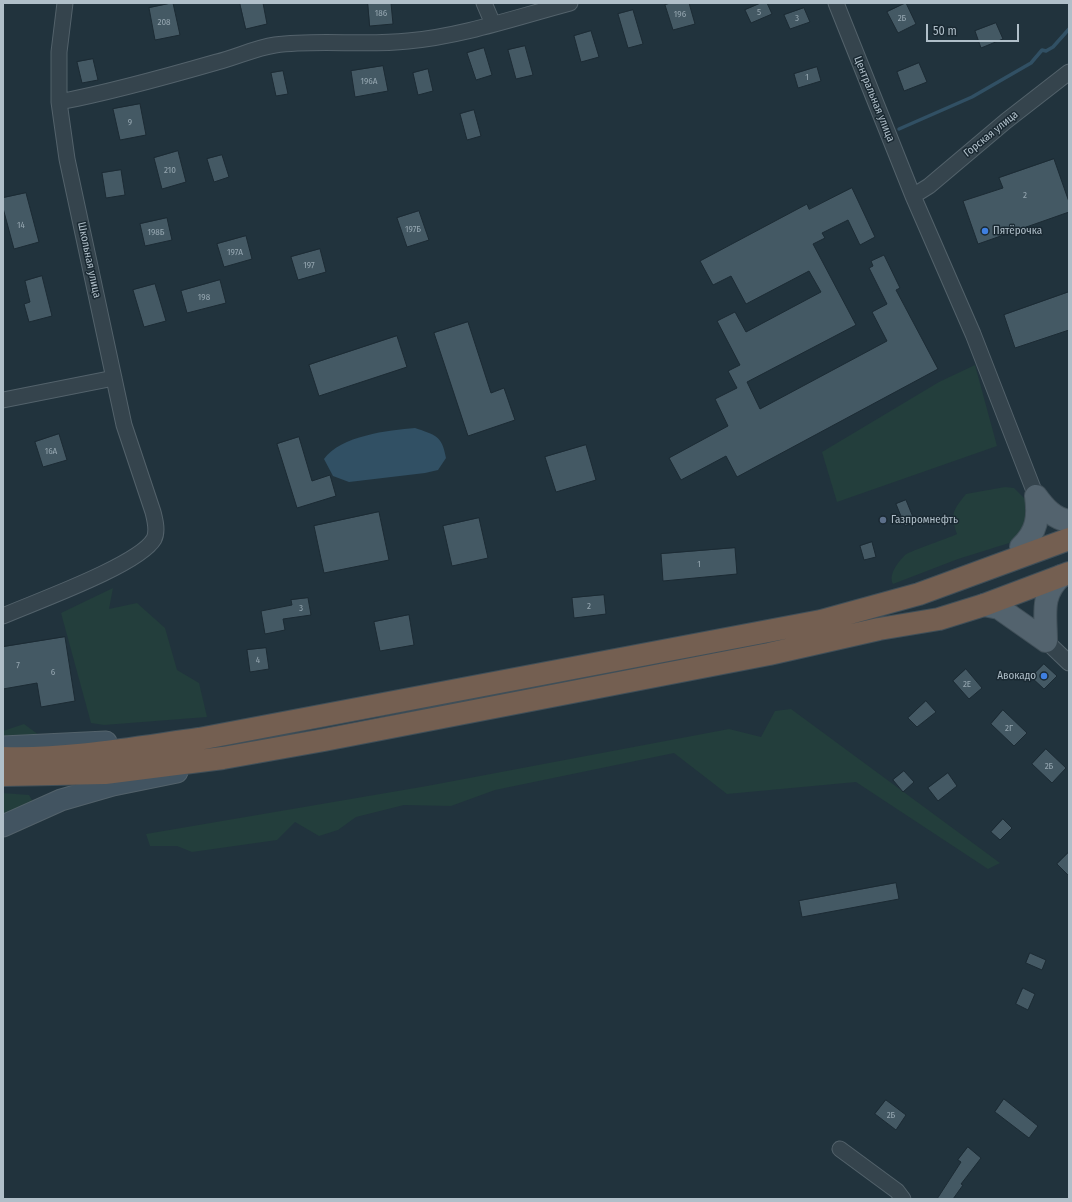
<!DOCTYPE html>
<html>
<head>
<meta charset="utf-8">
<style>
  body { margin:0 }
  #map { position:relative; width:1072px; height:1202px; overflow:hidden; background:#21333d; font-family:"Fira Sans Condensed",sans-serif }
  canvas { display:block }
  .frame { position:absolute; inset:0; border:4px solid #b0bfc9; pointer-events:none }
  .scale { position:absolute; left:926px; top:24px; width:93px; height:18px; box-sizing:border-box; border:2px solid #b0bfc9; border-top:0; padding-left:5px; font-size:12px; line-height:14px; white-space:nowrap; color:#b0bfc9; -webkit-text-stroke:3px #1a2932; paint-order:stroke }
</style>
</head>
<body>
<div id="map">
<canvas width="1072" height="1202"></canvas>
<div class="frame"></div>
<div class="scale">50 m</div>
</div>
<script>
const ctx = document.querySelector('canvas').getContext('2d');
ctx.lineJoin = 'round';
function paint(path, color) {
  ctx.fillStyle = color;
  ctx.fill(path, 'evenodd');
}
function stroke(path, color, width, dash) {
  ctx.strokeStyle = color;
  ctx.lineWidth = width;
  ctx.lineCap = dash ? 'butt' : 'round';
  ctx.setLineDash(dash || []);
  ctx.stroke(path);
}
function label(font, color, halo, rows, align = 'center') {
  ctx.font = font + ' "Fira Sans Condensed",sans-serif';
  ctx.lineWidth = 3;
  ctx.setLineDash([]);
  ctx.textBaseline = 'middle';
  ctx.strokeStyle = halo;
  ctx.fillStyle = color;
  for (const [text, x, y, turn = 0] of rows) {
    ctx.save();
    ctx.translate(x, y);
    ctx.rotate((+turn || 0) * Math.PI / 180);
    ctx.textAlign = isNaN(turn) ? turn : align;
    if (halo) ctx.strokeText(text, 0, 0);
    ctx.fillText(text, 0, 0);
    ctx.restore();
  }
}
paint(new Path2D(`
  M975,365L997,446L837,502L822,452L939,382Z
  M1005,487L1014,488L1030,504L1022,539L958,559L893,584C888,575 898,562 905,555C912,550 947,539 957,534C950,514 953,510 966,494Z
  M113,588L109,609L137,603L165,628L177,670L199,683L207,717L104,725L91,723L61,613Z
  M791,709L1000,863L988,869L856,782L727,794L674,753L495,790L451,806L404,805L356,817L338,830L319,836L295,822L277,840L192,852L177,846H150L146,834L427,786L729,729L761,737L775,711Z
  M24,724L47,741L3,738V731Z
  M3,793L29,795L33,802L3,820Z`), '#233e3c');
paint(new Path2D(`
  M415,428C435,435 442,435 446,458L438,470L425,473L349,482L333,476L324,459C340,436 389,430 415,428Z`), '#315064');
stroke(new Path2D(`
  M899,129L972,97L1031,63L1042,50L1046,51L1053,47L1069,29`), '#315064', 3.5);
const building = new Path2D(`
  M173,3L180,35L155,40L149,8Z
  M240,3H263L267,24L246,29Z
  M368,3H391L393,24L370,26Z
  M671,3H689L695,24L673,30L665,5Z
  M761,3H767L772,14L751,23L745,10Z
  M906,3L916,24L898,33L887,12Z
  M804,8L810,22L790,29L784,15Z
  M633,10L643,44L628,48L618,14Z
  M996,23L1003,39L981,48L975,31Z
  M591,31L599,57L581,62L574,36Z
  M525,46L533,75L516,79L508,50Z
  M484,48L492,75L476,80L467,53Z
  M93,59L98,80L82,83L77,62Z
  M919,63L927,82L904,91L897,72Z
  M383,66L388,91L355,97L351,71Z
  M817,67L821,81L798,88L794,74Z
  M428,69L433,91L418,95L413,73Z
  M283,71L288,94L276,96L271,73Z
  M140,104L146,135L120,140L113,109Z
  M474,110L481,136L467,140L460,114Z
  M178,151L186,182L162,189L154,158Z
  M222,155L229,177L214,182L207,159Z
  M1054,159L1069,202V212L978,244L963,201L1003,188L999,178Z
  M121,170L125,195L106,198L102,173Z
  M852,188L875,237L860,245L848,220L822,233L825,238L813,244L856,325L747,382L760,409L887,341L872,312L887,304L869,268L873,266L871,261L884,255L900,288L896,290L938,369L737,477L726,456L681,480L669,458L728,426L715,399L737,388L728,371L740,365L717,321L735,312L746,332L821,292L809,271L746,304L731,276L713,285L700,261L807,204L809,209Z
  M26,193L39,242L14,249L3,208V198Z
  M419,211L429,240L407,247L397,218Z
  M167,218L172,240L145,246L140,224Z
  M246,236L252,259L224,267L217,244Z
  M320,249L326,272L298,280L291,257Z
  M42,276L52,316L29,322L24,304L30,302L25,281Z
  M220,280L226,303L187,313L181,291Z
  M155,284L166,321L144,327L133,290Z
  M1069,292V330L1015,348L1004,315Z
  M468,322L491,393L504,388L515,420L468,436L434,333Z
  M397,336L407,367L319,396L309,365Z
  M59,434L67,460L43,467L35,442Z
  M299,437L312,481L330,475L336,496L297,508L277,444Z
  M586,445L596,480L556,492L545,457Z
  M906,500L915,522L905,526L896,504Z
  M379,512L389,560L324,573L314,526Z
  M479,518L488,558L452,566L443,526Z
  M872,542L876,557L864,560L860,546Z
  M735,548L737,574L663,581L661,554Z
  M604,595L606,614L574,618L572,598Z
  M308,598L311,615L283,619L285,630L265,634L261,611L292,605L291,600Z
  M409,615L414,645L380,651L374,622Z
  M65,637L75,701L41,707L37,683L3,689V647Z
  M266,648L269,669L250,672L247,650Z
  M1044,664L1057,676L1044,689L1031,677Z
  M966,669L982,688L969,699L953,681Z
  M926,701L936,712L917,727L908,718Z
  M1003,710L1027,733L1014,746L991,724Z
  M1046,749L1066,768L1052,783L1032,764Z
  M904,771L914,782L903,792L893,780Z
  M948,773L957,786L938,801L928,788Z
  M1003,819L1012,828L1000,840L991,832Z
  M1069,852V876L1057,864Z
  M896,883L899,899L802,917L799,901Z
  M1030,953L1046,960L1042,970L1026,963Z
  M1023,988L1035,994L1028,1010L1016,1004Z
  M1004,1099L1038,1126L1029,1138L995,1112Z
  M886,1100L906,1115L896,1130L875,1114Z
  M968,1147L981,1158L961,1184L963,1185L953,1199H937L961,1162L958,1160Z`);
paint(building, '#445964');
stroke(building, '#1c2b34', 1);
const street = new Path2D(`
  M484,3L493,24
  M836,3L913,196L973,334L1036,496
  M59,102C112,92 165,77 217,62C237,57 255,48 275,45C319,39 364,46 408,41C463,36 517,17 570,3
  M913,196L929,186L1006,121L1069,72
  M3,400L114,378
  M3,616C35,602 139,565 154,539C158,531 155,520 153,512L124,425L67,159L59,102V52L65,3
  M1046,641L1069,663
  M840,1149L897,1191L903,1199`);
const secondary = new Path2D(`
  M3,747L106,742
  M3,826L61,800L113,785L177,772`);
const primary = new Path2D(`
  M1036,496C1044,507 1054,519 1069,521
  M1021,547C1037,532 1039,517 1036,496
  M984,605L999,608L1046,641
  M1046,641C1046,615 1040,595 1061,576`);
const highway = new Path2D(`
  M3,758C69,760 134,748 199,739L821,621L919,594L1069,539
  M3,775L105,773L223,758L324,740L769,654L879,629L939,619L984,605L1069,573`);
stroke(street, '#53626b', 17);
stroke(secondary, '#53626b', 23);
stroke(primary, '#415059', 24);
stroke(highway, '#404f58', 24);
stroke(street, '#35444d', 15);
stroke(secondary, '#425461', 21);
stroke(primary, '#53636e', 22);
stroke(highway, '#745f51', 22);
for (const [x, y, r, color] of [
  [985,231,4,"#3f7fe0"],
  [883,520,4,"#5c6f8a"],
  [1044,676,4,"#3f7fe0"]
]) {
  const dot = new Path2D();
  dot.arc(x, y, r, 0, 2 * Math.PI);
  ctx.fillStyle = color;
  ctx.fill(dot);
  stroke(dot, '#1a2932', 1.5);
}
label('9px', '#95a6b0', null, [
  ["5",759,12],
  ["186",381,13],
  ["196",680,14],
  ["3",797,18],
  ["2Б",902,18],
  ["208",164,22],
  ["1",807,77],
  ["196А",369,81],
  ["9",130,122],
  ["210",170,170],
  ["2",1025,195],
  ["14",21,225],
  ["197Б",413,229],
  ["198Б",156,232],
  ["197А",235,252],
  ["197",309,265],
  ["198",204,297],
  ["16А",51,451],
  ["1",699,564],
  ["2",589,606],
  ["3",301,608],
  ["4",258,660],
  ["7",18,665],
  ["6",53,672],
  ["2Е",967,684],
  ["2Г",1009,728],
  ["2Б",1049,766],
  ["2Б",891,1115]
]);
label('11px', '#b0bfc9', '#1a2932', [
  ["Центральная улица",874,99,68],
  ["Горская улица",991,134,-39],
  ["Школьная улица",89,260,78]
]);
label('11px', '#b0bfc9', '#1a2932', [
  ["Пятёрочка",993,231],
  ["Газпромнефть",891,520],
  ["Авокадо",1036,676,"right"]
], 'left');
</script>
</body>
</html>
